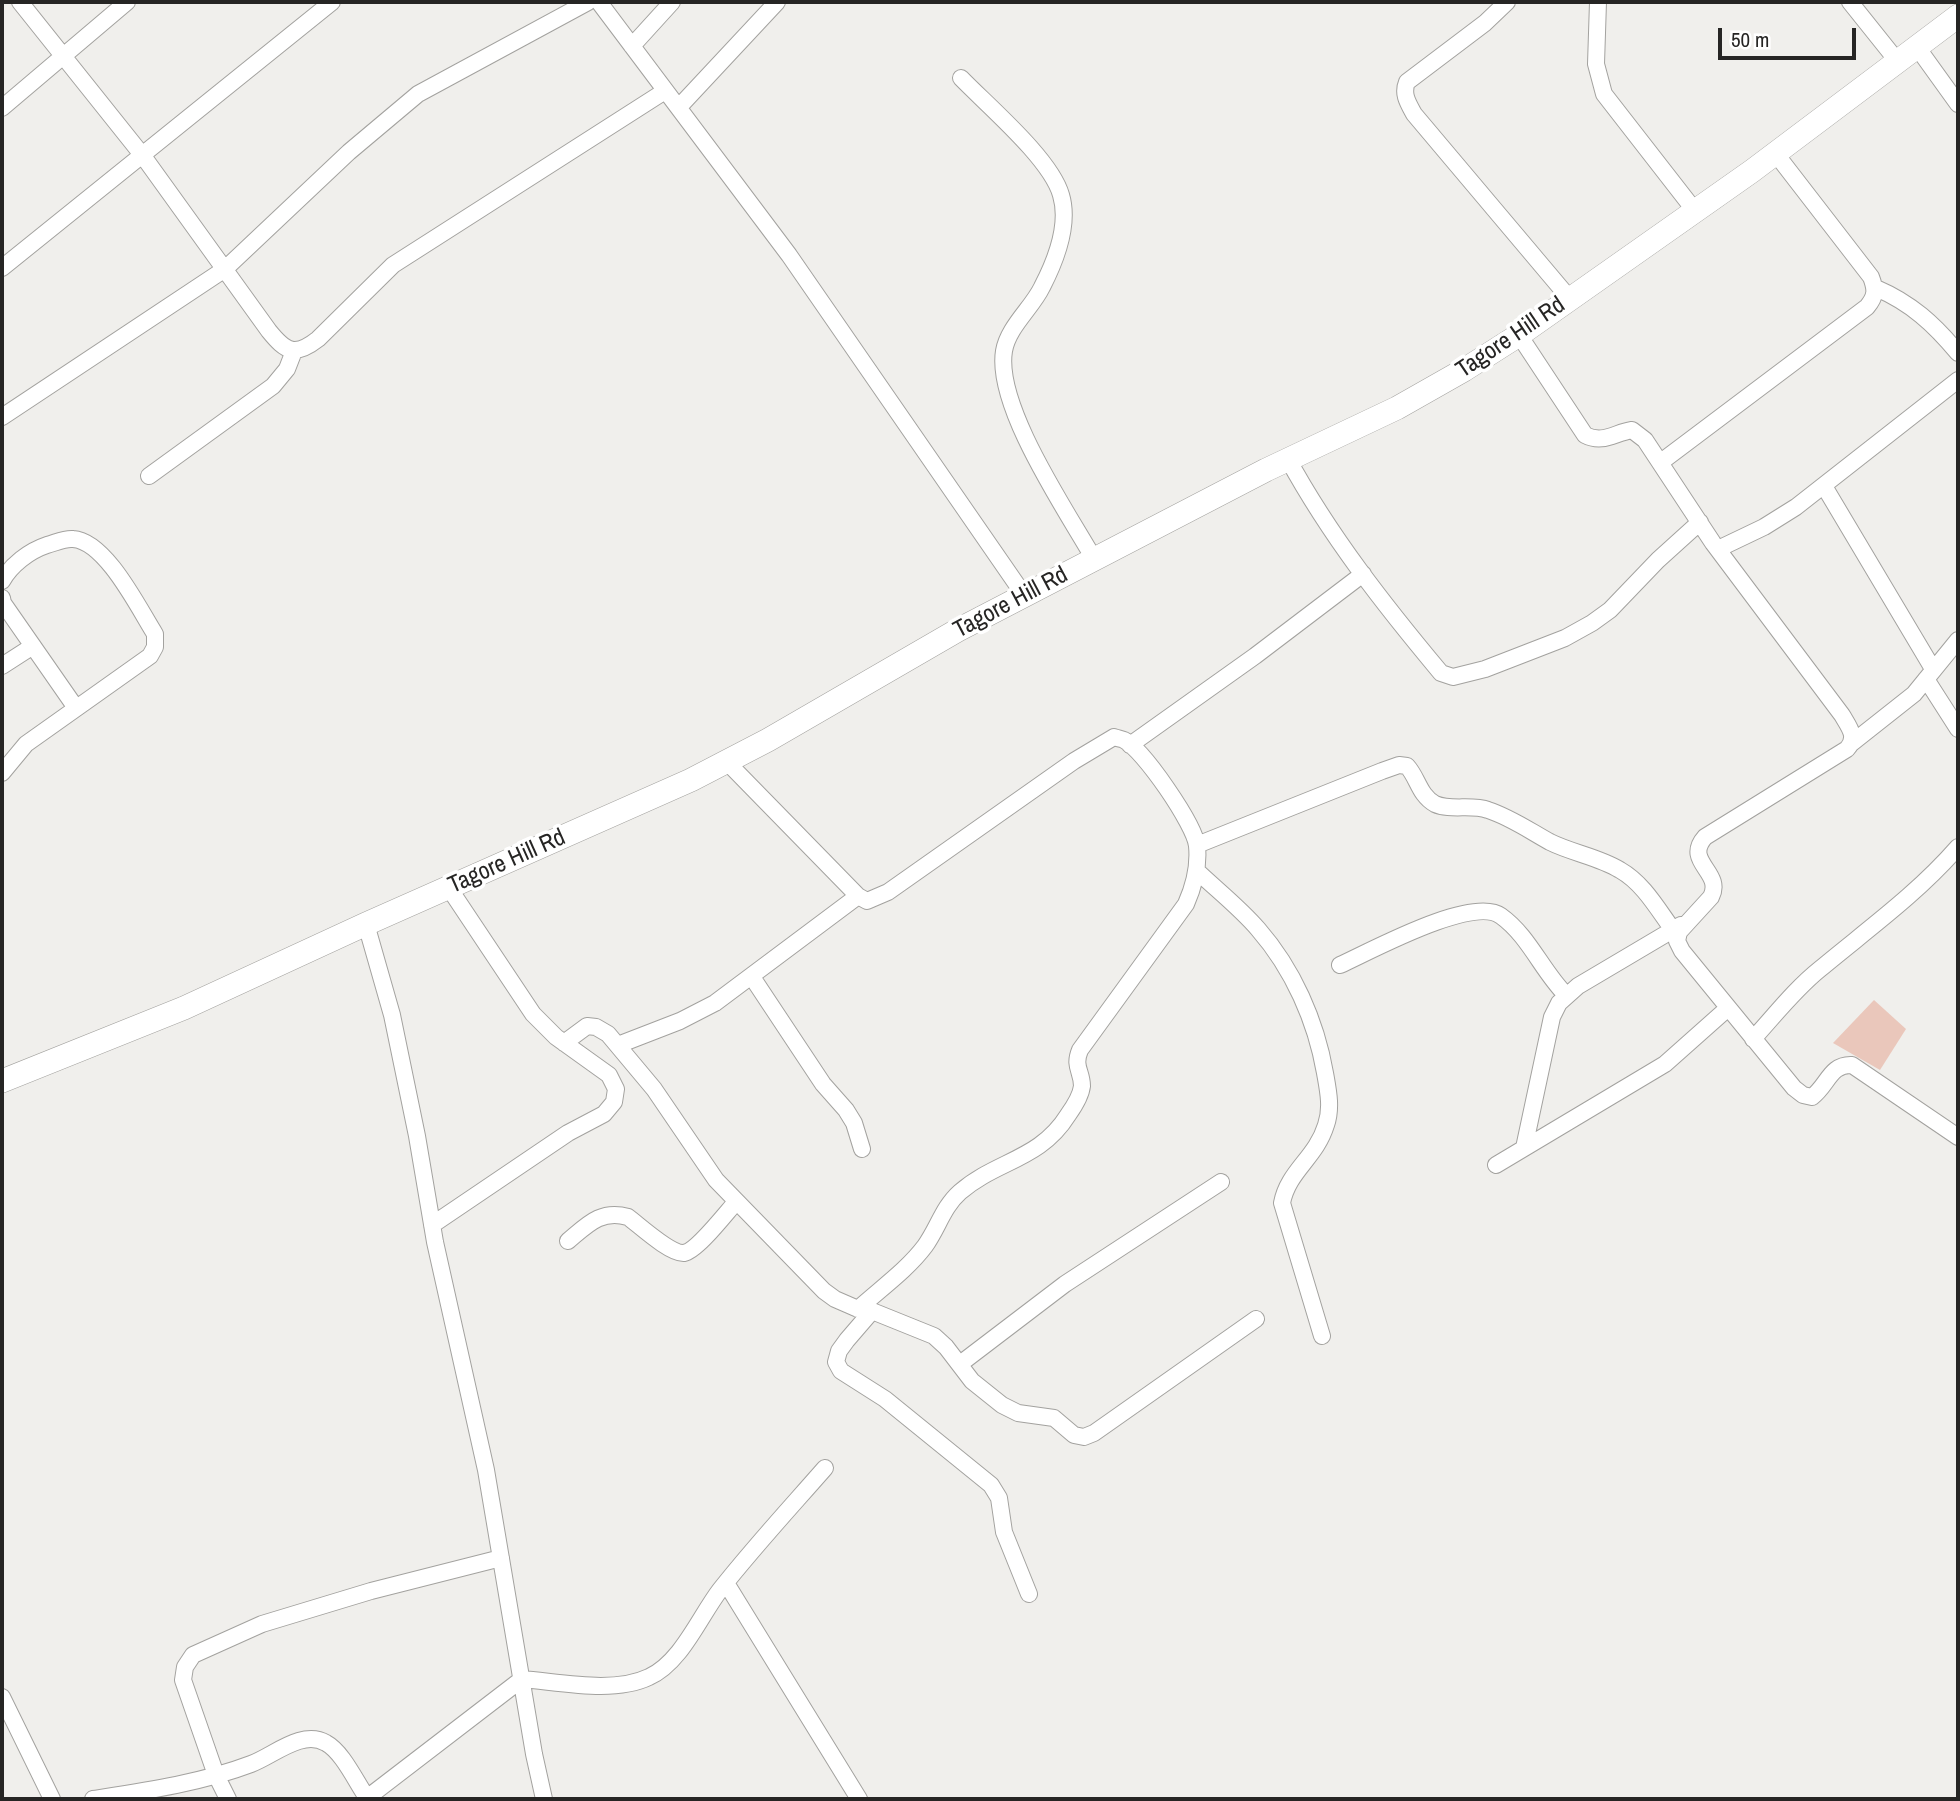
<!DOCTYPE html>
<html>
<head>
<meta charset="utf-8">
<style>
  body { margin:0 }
  #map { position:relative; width:1960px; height:1801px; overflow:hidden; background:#f0efec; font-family:"Archivo Narrow",sans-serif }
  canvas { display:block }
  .frame { position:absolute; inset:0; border:4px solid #262524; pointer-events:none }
  .scale { position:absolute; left:1718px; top:28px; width:138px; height:32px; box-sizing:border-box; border:4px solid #262524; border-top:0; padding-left:9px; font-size:21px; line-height:24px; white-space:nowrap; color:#262524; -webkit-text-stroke:5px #fff; paint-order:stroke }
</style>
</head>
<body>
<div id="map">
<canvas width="1960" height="1801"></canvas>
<div class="frame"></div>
<div class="scale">50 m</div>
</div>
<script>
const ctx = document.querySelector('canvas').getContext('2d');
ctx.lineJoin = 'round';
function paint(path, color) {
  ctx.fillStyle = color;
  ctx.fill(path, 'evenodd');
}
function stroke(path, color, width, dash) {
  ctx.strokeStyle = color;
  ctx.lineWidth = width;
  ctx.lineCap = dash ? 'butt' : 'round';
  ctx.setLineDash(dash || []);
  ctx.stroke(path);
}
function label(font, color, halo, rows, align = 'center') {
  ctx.font = font + ' "Archivo Narrow",sans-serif';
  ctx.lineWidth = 7;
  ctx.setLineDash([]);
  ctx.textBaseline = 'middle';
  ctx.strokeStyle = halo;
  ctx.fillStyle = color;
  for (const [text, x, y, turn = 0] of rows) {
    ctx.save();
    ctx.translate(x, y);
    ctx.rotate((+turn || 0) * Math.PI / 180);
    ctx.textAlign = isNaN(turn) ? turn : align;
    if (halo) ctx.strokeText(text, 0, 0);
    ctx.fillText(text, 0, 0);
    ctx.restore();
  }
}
paint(new Path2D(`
  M1874,1000L1906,1029L1880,1070L1833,1043Z`), '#eac7bb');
const street = new Path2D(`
  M20,2L143,156L269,331C286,352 295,357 318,339L393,265L665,91
  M599,2L789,255L1024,595
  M1507,2L1485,23L1407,82C1402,94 1408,103 1414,114L1570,299
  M1598,2L1596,64L1604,94L1695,211
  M1850,2L1898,62
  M632,46L672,2
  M1917,47L1958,104
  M961,78C988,106 1051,159 1061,195C1070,225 1056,260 1042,287C1032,308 1008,327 1004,351C995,406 1066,510 1094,559
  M679,107L777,2
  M2,108L127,2
  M2,268L332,2
  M1876,288C1911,303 1934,324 1958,353
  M1519,335L1585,435C1603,444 1614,433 1632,430L1645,440L1713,543L1842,715C1849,727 1858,737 1847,749L1705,837C1683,862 1724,872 1711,897L1679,932L1677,941L1682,951L1794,1088L1803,1095L1812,1097C1828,1085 1830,1064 1852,1065L1958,1137
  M2,417L225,269L349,152L418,94L588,2
  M1288,459C1330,536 1385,606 1441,673L1453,677L1485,669L1565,638L1592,623L1610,610L1658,560L1700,522
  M1661,462L1867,307C1876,296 1876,290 1871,277L1776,154
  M149,476L273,386L287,369L294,351
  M1824,486L1933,669
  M1718,549L1764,527L1796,507L1958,380
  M2,581C11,565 29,551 47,545C55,543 65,538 73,539C106,541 139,609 155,634V647L150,656L26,744L2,773
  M2,598L3,603L76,708
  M2,666L33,646
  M1926,679L1958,729
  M1852,743L1914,694L1958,640
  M1130,745L1255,656L1363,574
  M727,762L858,896L867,901L888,892L1074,761L1114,737C1116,738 1122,739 1124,740C1143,749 1195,825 1197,846C1199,866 1194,886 1186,904L1080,1050C1073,1067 1082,1071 1082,1086C1081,1095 1073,1108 1068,1115C1040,1160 997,1160 960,1192C943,1207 938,1228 925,1246C907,1270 880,1289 858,1309
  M1197,845L1382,771L1399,765L1407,766C1418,778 1419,795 1435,804C1450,811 1472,804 1488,810C1510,817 1530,831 1550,842C1572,853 1599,857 1620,870C1643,883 1657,908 1673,930
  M1197,871C1217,890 1240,908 1258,929C1293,969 1316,1021 1325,1073C1328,1090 1332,1108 1326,1125C1316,1158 1288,1171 1282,1203L1322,1336
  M366,924L392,1015L417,1136L435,1242L486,1470L534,1754L544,1799
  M1340,965C1371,951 1473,895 1501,916C1529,936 1542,971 1566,995
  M752,977L823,1084L846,1110L854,1123L862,1149
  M1753,1039C1775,1015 1795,989 1820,969C1868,929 1917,894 1958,847
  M564,1043L587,1026L596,1027L608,1034L654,1089L716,1180L824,1291L835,1299L858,1309L872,1311L934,1336L946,1347L972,1381L1002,1405L1018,1413L1054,1418L1074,1435L1084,1437L1094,1433L1256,1319
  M618,1045L680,1021L715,1003L858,896
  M1524,1148L1552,1017L1559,1003L1578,986L1681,925
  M1496,1165L1665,1064L1728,1008
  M432,1225L568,1133L604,1114L614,1102L616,1089L609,1075L556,1037L533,1014L449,888
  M568,1241C587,1225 601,1209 628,1217C639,1225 670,1254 684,1253C697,1251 726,1213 736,1202
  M872,1311L847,1340L839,1351L836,1362L841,1371L885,1399L991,1485L999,1498L1004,1532L1029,1594
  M960,1364L1065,1284L1221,1182
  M726,1583L859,1799
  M2,1697L52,1799
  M367,1798L522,1679C560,1682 614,1694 649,1677C681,1663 700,1616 720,1590C753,1548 790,1508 825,1468
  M93,1799C145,1791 201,1783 251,1764C273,1756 302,1729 326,1743C343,1752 357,1784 368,1799
  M228,1799L216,1775L183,1680L185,1667L193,1655L262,1624L371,1591L501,1558`);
const secondary = new Path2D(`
  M2,1081L184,1008L366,924L691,780L768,740L958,630L1266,470L1397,408L1464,370L1519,335L1752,171L1958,16`);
stroke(street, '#a3a29f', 18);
stroke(secondary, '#a3a29f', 24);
stroke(street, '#fff', 16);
stroke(secondary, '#fff', 23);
label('24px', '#262524', '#fff', [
  ["Tagore Hill Rd",1511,338,-34],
  ["Tagore Hill Rd",1011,603,-28],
  ["Tagore Hill Rd",507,862,-24]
]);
</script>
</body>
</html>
